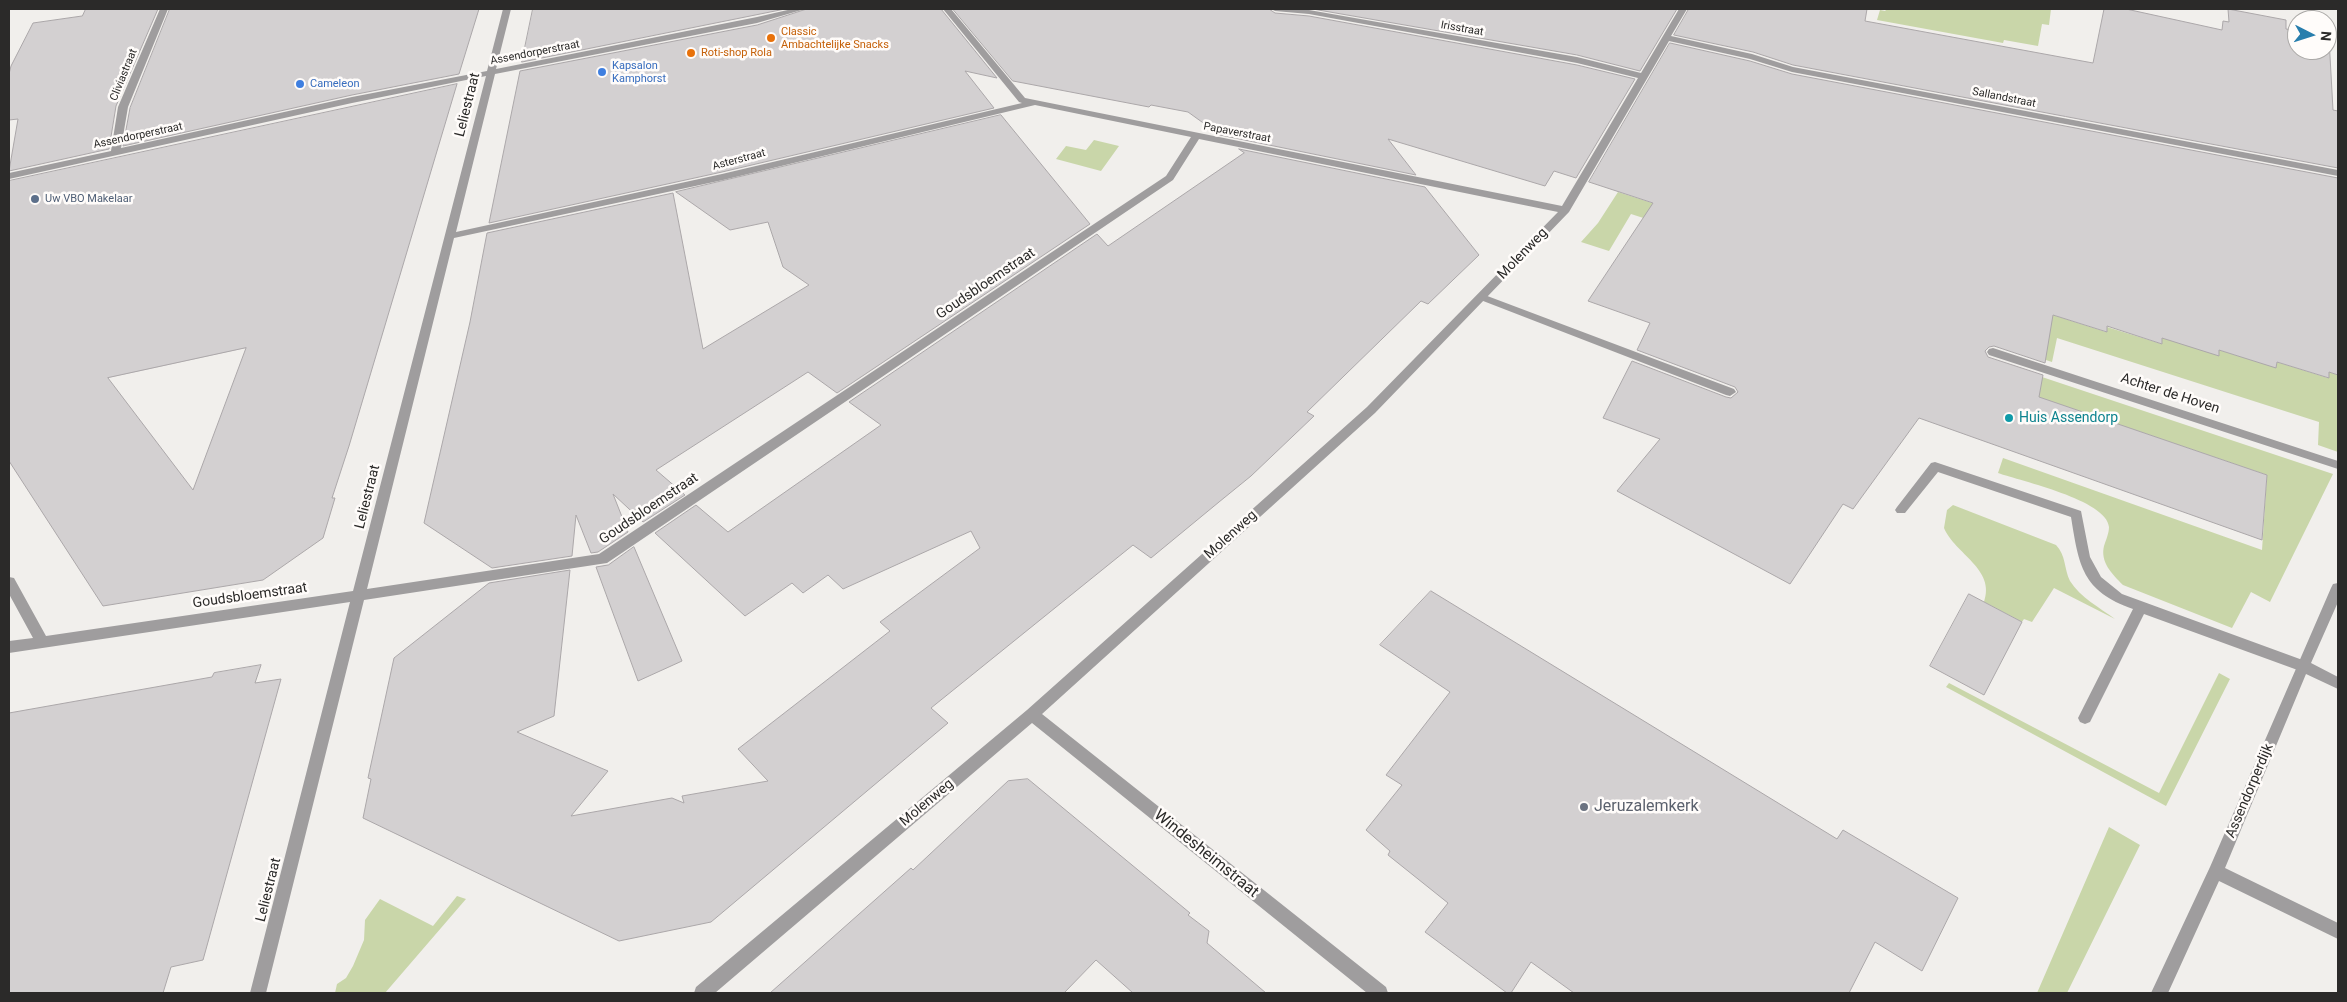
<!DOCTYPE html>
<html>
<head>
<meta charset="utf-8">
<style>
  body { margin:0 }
  #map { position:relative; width:2347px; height:1002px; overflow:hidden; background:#f1efec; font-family:Roboto,sans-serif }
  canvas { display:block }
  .frame { position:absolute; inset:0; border:10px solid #2b2a29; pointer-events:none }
  .north { position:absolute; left:2287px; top:10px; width:50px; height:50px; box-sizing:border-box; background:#fffcfa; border:1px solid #aaa8a6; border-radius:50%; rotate:95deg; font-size:14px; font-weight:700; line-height:20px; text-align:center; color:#2b2a29 }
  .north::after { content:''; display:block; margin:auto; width:18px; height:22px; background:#287ead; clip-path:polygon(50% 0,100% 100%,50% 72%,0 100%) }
</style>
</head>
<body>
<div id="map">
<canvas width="2347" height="1002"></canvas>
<div class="frame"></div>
<div class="north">N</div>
</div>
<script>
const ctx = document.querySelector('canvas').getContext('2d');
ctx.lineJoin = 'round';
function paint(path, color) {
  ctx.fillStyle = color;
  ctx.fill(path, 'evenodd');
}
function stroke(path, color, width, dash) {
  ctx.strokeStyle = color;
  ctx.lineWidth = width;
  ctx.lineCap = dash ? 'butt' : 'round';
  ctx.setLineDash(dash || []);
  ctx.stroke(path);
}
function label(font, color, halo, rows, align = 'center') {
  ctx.font = font + ' Roboto,sans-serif';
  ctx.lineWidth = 5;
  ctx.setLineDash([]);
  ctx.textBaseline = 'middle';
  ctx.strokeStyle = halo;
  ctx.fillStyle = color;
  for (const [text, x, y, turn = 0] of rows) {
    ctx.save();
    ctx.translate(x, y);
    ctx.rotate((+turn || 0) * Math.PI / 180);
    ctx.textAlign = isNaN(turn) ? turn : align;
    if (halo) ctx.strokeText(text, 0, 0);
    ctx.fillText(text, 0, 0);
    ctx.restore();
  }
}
paint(new Path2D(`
  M1887,9H2051L2049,25L2042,24L2038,46L2004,40L2003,43L1877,20L1880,10L1885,11Z
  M1094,140L1119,146L1101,171L1056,159L1066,146L1086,150Z
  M1618,192L1839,263L1832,279L1631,214L1609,251L1581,242L1598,223Z
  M2053,315L2106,332L2107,327L2162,344V338L2219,350L2276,367L2277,362L2328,378L2329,372L2338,375V452L2318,445L2319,422L2057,338L2052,362L2009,348Z
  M1927,318L1991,360L2333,474L2270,602L2251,592L2232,628L2123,585C2112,574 2100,562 2104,546C2106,540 2109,533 2109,527C2107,500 2021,481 1998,473L2003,458L2262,550L2267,475L1900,350Z
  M1953,505L2056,545C2066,555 2064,569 2070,581C2080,597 2100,608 2115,619L2054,588L2032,622L2024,619L2022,622L1984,602C1996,569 1955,554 1944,528L1947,510Z
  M2219,673L2230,679L2166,806L1946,687L1949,683L2159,793Z
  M2109,827L2140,845L2067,993H2037Z
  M457,896L466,899L385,993H335L337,984L346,978L353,966L364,940L365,920L380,899L433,926Z`), '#c9d6a9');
const building = new Path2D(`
  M86,9H158L116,106L109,149L9,171L18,119L9,120V74L11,66L33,23L82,16Z
  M170,9H479L459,74L352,95L123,146L130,108Z
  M533,9H785L522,62Z
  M807,9H941L997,78L965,71L994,108L722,172L489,223L520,71L757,25Z
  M953,9H1269L1275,13L1309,16L1577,65L1635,79L1576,178L1554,171L1545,186L1388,139L1416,175L1220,135L1188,112L1151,105L1149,107L1013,81Z
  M1313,9H1677L1640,71L1577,55Z
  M1689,9H1867L1865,21L2093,63L2104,9H2126L2222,30L2223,21L2229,22L2228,9L2286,20V29L2297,31V50H2327V38H2329L2333,110L2338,111V168L1793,65L1753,52L1674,35Z
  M1670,43L1750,61L1792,74L2338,178V375L2329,372V378L2277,362L2276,368L2219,350V356L2162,338V344L2107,326V332L2053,315L2045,363L1994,346L1989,347L1985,351L1988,357L2043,375L2039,397L2267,475L2262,540L1919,418L1853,509L1843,504L1790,584L1617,491L1660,439L1603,418L1632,361L1726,397L1731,398L1738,392L1735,387L1637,350L1650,323L1588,301L1653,203L1589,182Z
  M457,84L349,446L332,498H335L323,538L263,580L103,606L9,461V181ZM246,348L193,490L108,378Z
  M1001,115L1090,224L837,393L808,372L656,470L685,495L643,522L613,494L628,532L598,552L591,553L576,515L572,556L492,568L424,523L470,322L487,233L673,193L703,349L809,285L783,267L768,222L730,230L676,192Z
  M1239,149L1425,187L1479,255L1428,304L1421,301L1307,412L1314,416L1251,476L1219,502L1151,558L1133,545L931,708L948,723L711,922L619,941L363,818L371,779L368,778L394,658L489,583L570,570L554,716L517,732L608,771L571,816L672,798L684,803L682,796L768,781L738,749L890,631L880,622L980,548L971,531L843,589L828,575L803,593L792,583L745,616L655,533L696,505L728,532L881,425L849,402L1097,234L1108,246L1244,153Z
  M634,547L682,661L638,681L596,567L608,565Z
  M1431,591L1837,839L1843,830L1958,898L1922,971L1875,942L1849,993H1574L1531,962L1511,993H1507L1425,932L1448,903L1388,855L1390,851L1366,830L1402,785L1386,775L1450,692L1380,645Z
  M1969,594L2022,622L1984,695L1930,666Z
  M261,665L255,683L281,679L203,960L171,967L163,993H9V713L212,677L214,673Z
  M1028,779L1190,913L1188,915L1209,931L1207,943L1266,993H1133L1096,960L1064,993H770L911,868L913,870L1008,781Z`);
paint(building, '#d3d0d1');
stroke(building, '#aba7a9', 1);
paint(new Path2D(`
  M1482,294L1734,389L1736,392L1730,396L1726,395L1478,299L1477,297L1478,295Z
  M1935,462L2081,511L2090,557L2101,577L2122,594L2308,662L2310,666L2308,670L2303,672L2144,614L2090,722L2085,724L2080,722L2078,718L2133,609C2082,591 2079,566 2071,517L1938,472L1905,513H1897L1895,510L1897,507L1931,463Z`), '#9f9d9e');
paint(new Path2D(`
  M160,9H168L128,107L121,148L352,97L487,71L503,9H511L496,69L757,17L792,9H805L757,23L495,74L456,232L722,174L1022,103L1019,102L943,9H951L1025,98L1562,206L1638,78L1577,63L1309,14L1275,11L1271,9L1309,10L1577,57L1641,73L1679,9H1687L1671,36L1752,54L1793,67L2338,170V176L1792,72L1750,59L1669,41L1569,212L1375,413L1042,714L1386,987L1388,993H1367L1032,723L715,993H694L696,987L1027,710L1367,407L1558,212L1199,139L1173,180L607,563L364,600L266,993H250L350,602L9,653V641L33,638L9,594V577L14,578L46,636L353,591L486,76L352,103L9,179V173L111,151L118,107ZM1035,105L1191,137L1166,176L599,554L367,589L454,238L723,180Z
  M1993,348L2338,461V469L1989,355L1987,352L1989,349Z
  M2338,583V602L2311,663L2338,677V689L2306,674L2225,868L2338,923V939L2219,881L2168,993H2151L2210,867L2331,588L2333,584Z`), '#9f9d9e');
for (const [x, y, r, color] of [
  [771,38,5,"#e8710a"],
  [691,53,5,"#e8710a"],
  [602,72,5,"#3f7fe0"],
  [300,84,5,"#3f7fe0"],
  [35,199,5,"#5c6f8a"],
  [2009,418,5,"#0f9aa8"],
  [1584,807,5,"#6b7280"]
]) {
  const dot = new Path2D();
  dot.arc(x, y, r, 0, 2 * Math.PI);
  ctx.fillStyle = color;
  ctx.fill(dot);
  stroke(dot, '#fffcfa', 2);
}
label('11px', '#2b2a29', '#fffcfa', [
  ["Irisstraat",1462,29,10],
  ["Assendorperstraat",535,53,-11],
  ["Cliviastraat",124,75,-68],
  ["Sallandstraat",2004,98,11],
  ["Papaverstraat",1237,133,11],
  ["Assendorperstraat",138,136,-12],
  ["Asterstraat",739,160,-15]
]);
label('11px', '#c56008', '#fffcfa', [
  ["Classic",781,32],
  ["Ambachtelijke Snacks",781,45],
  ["Roti-shop Rola",701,53]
], 'left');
label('11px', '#366cbe', '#fffcfa', [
  ["Kapsalon",612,66],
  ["Kamphorst",612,79],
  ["Cameleon",310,84]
], 'left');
label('11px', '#4e5e75', '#fffcfa', [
  ["Uw VBO Makelaar",45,199]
], 'left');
label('14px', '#2b2a29', '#fffcfa', [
  ["Leliestraat",468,105,-76],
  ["Molenweg",1523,254,-46],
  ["Goudsbloemstraat",986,284,-34],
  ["Achter de Hoven",2170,394,18],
  ["Leliestraat",368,497,-76],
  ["Goudsbloemstraat",649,509,-34],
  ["Molenweg",1231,535,-42],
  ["Goudsbloemstraat",250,596,-8],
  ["Assendorperdijk",2250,791,-67],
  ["Molenweg",927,803,-40],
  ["Leliestraat",269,890,-76]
]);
label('14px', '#0d838f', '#fffcfa', [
  ["Huis Assendorp",2019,418]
], 'left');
label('16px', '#5b616d', '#fffcfa', [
  ["Jeruzalemkerk",1594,807]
], 'left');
label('16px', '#2b2a29', '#fffcfa', [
  ["Windesheimstraat",1206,854,39]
]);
</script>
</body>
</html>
